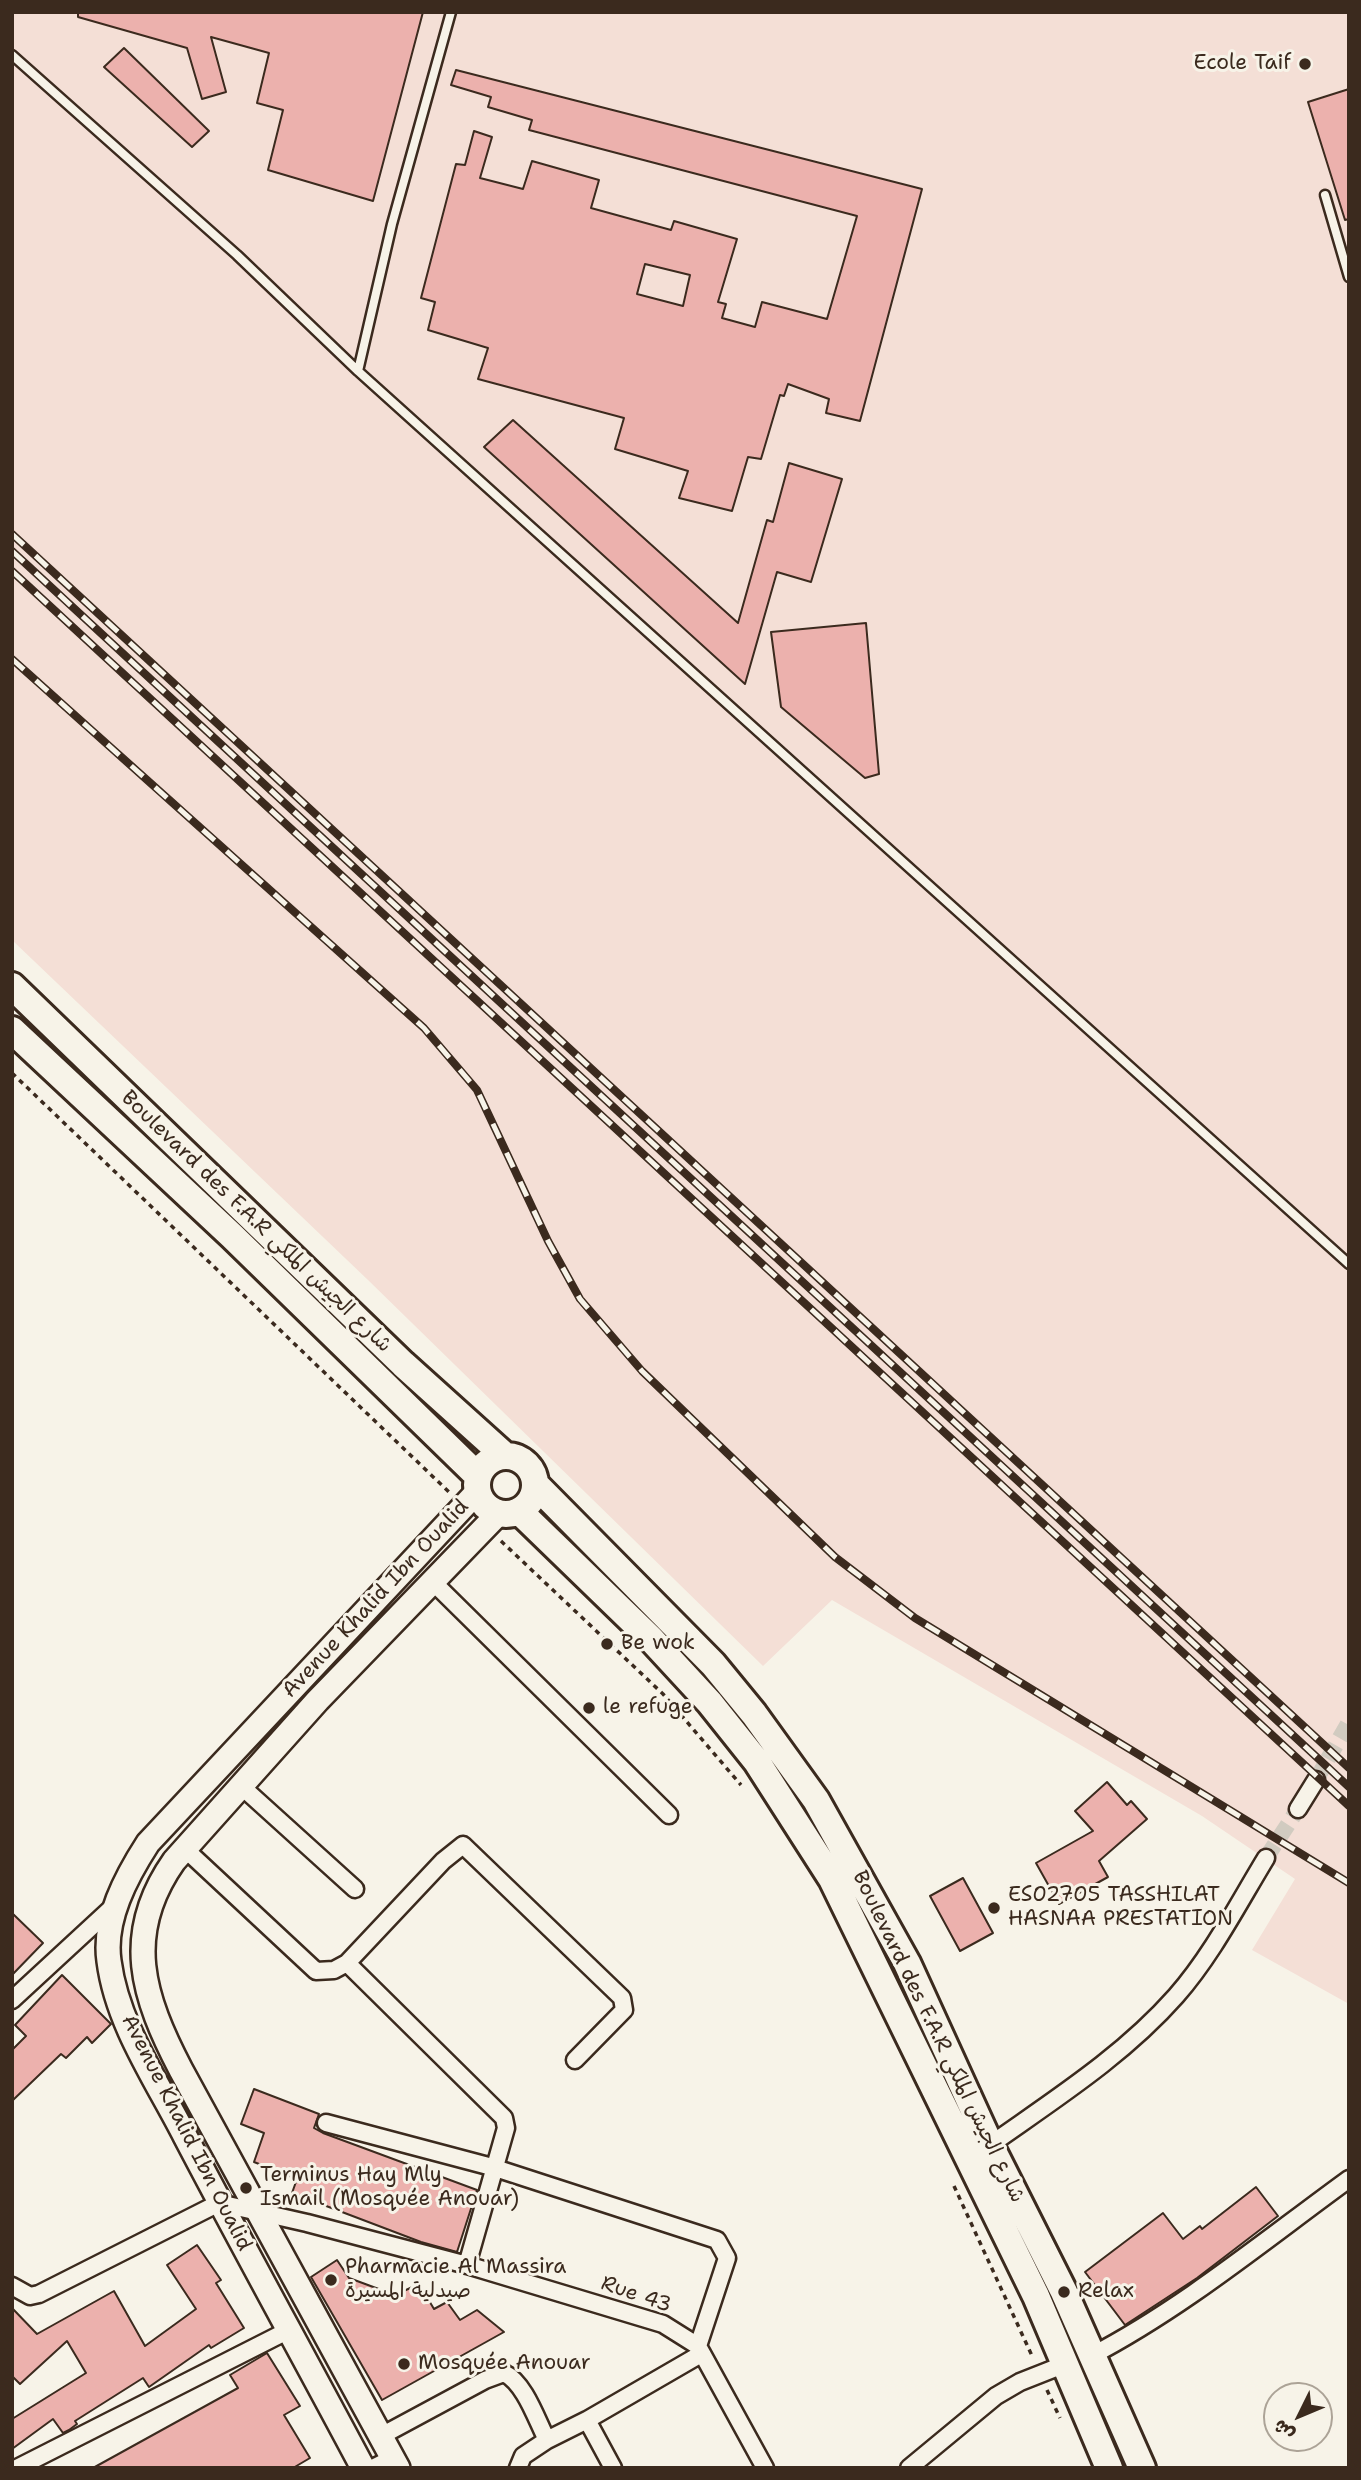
<!DOCTYPE html>
<html>
<head>
<meta charset="utf-8">
<style>
  body { margin:0 }
  #map { position:relative; width:1361px; height:2480px; overflow:hidden; background:#f7f3e8; font-family:"Shantell Sans","Playpen Sans Arabic",sans-serif }
  canvas { display:block }
  .frame { position:absolute; inset:0; border:14px solid #3b2a1e; pointer-events:none }
  .north { position:absolute; left:1263px; top:2382px; width:70px; height:70px; box-sizing:border-box; background:#f7f3e8; border:2px solid #aca397; border-radius:50%; rotate:227deg; font-size:19px; font-weight:700; line-height:28px; text-align:center; color:#3b2a1e }
  .north::after { content:''; display:block; margin:auto; width:24px; height:32px; background:#3b2a1e; clip-path:polygon(50% 0,100% 100%,50% 72%,0 100%) }
</style>
</head>
<body>
<div id="map">
<canvas width="1361" height="2480"></canvas>
<div class="frame"></div>
<div class="north">ش</div>
</div>
<script>
const ctx = document.querySelector('canvas').getContext('2d');
ctx.lineJoin = 'round';
function paint(path, color) {
  ctx.fillStyle = color;
  ctx.fill(path, 'evenodd');
}
function stroke(path, color, width, dash) {
  ctx.strokeStyle = color;
  ctx.lineWidth = width;
  ctx.lineCap = dash ? 'butt' : 'round';
  ctx.setLineDash(dash || []);
  ctx.stroke(path);
}
function label(font, color, halo, rows, align = 'center') {
  ctx.font = font + ' "Shantell Sans","Playpen Sans Arabic",sans-serif';
  ctx.lineWidth = 6;
  ctx.setLineDash([]);
  ctx.textBaseline = 'middle';
  ctx.strokeStyle = halo;
  ctx.fillStyle = color;
  for (const [text, x, y, turn = 0] of rows) {
    ctx.save();
    ctx.translate(x, y);
    ctx.rotate((+turn || 0) * Math.PI / 180);
    ctx.textAlign = isNaN(turn) ? turn : align;
    if (halo) ctx.strokeText(text, 0, 0);
    ctx.fillText(text, 0, 0);
    ctx.restore();
  }
}
paint(new Path2D(`
  M12,12H1349V2004L1252,1950L1295,1879L1202,1816L832,1600L763,1666L368,1280L12,940Z`), '#f4dfd6');
const building = new Path2D(`
  M78,12H423L373,201L268,170L283,110L257,103L269,53L211,37L226,92L202,99L187,48L78,17Z
  M124,48L209,131L192,147L104,67Z
  M456,70L922,189L860,421L826,413L829,399L788,384L784,396L780,395L761,459L748,457L732,511L679,498L688,471L615,449L624,418L478,379L488,348L428,330L435,302L421,298L456,164L465,165L474,131L492,137L480,178L523,189L532,161L599,180L591,208L671,230L674,221L737,239L718,302L726,304L722,318L755,327L762,302L827,319L857,216L529,130L532,120L488,107L491,97L451,85ZM645,264L690,275L683,306L637,294Z
  M1349,89V219L1345,220L1308,102Z
  M513,420L738,623L767,520L773,522L789,463L842,479L811,582L777,572L745,684L484,447Z
  M866,623L879,774L865,778L781,707L771,632Z
  M1107,1782L1127,1805L1131,1801L1147,1819L1099,1861L1108,1877L1059,1904L1036,1863L1093,1831L1075,1811Z
  M963,1878L993,1933L960,1951L930,1896Z
  M12,1913L43,1943L12,1975Z
  M62,1975L111,2024L92,2043L87,2037L66,2058L61,2054L12,2101V2050L26,2036L15,2025Z
  M254,2089L319,2114L314,2128L323,2133L477,2190L457,2252L421,2242L292,2193L297,2179L254,2162L264,2133L241,2124Z
  M1256,2187L1278,2216L1197,2278L1125,2325L1085,2272L1163,2213L1183,2239L1200,2226L1202,2229Z
  M197,2245L221,2280L216,2283L244,2328L211,2348L209,2345L149,2387L143,2378L75,2421L77,2424L69,2430L63,2433L53,2419L12,2449V2419L86,2373L67,2341L20,2384L12,2376V2308L37,2334L114,2291L145,2346L196,2309L167,2265Z
  M337,2260L349,2278L395,2295L419,2284L434,2309L447,2302L460,2320L477,2310L504,2332L382,2400L311,2277Z
  M267,2353L300,2406L284,2415L310,2458L293,2468H93L238,2388L230,2375Z`);
paint(building, '#ecb1ad');
stroke(building, '#3b2a1e', 2);
stroke(new Path2D(`
  M1316,1780L1349,1722
  M1266,1858L1298,1809`), '#d1cbc0', 16, [16, 8]);
const lane = new Path2D(`
  M12,55L237,255L358,371L1349,1264
  M1325,195L1349,277
  M358,371L392,224L451,12`);
const street = new Path2D(`
  M433,1582L669,1815
  M240,1785L355,1889
  M1298,1809L1316,1780
  M184,1848L316,1971L334,1970L347,1963L504,2118L506,2128L467,2265
  M347,1963L443,1861L463,1845L622,1998L624,2010L575,2060
  M12,2000L116,1904
  M326,2123L492,2167L717,2240L727,2258L698,2346
  M990,2145C1055,2099 1123,2056 1176,1996C1212,1955 1238,1904 1266,1858
  M12,2286L30,2296L39,2294L219,2203L307,2223L467,2265L663,2324L698,2346L765,2468
  M1091,2356C1183,2308 1265,2240 1349,2179
  M587,2420L613,2468
  M381,2436L485,2380L504,2373C525,2383 537,2421 547,2440
  M17,2468L289,2330
  M373,2468L393,2458
  M518,2468L523,2456L547,2440L587,2420L701,2354
  M909,2468L996,2396L1020,2382L1063,2365`);
const secondary = new Path2D(`
  M363,2468C304,2357 243,2247 185,2136C157,2081 117,2024 109,1961C103,1920 126,1877 148,1843L478,1491
  M398,2468L181,2070C143,1997 122,1935 174,1861L318,1700L499,1513`);
const primary = new Path2D(`
  M12,986L403,1364L504,1455
  M12,1030L232,1236L478,1476
  M477 1485a29 29 0 1 1 58 0a29 29 0 1 1-58 0Z
  M537,1486L713,1664L754,1714L816,1800L907,1963L990,2145L1064,2292L1142,2468
  M519,1511L650,1638L710,1703L757,1762L832,1879L1036,2296L1109,2468`);
stroke(lane, '#3b2a1e', 13);
stroke(street, '#3b2a1e', 21);
stroke(secondary, '#3b2a1e', 28);
stroke(primary, '#3b2a1e', 32);
stroke(new Path2D(`
  M12,1073L450,1493
  M501,1541L663,1694L741,1785
  M954,2186L1033,2358
  M1047,2390L1060,2418`), '#3b2a1e', 3.5, [5, 5]);
stroke(lane, '#f7f3e8', 8);
stroke(street, '#f7f3e8', 16);
stroke(secondary, '#f7f3e8', 23);
stroke(primary, '#f7f3e8', 26);
const rail = new Path2D(`
  M12,534L1349,1768
  M12,551L1349,1787
  M12,571L1349,1806
  M12,659L424,1028L477,1090L548,1241L580,1299L642,1371L835,1557L915,1618L1349,1883`);
stroke(rail, '#3b2a1e', 8);
stroke(rail, '#f7f3e8', 5, [16]);
for (const [x, y, r, color] of [
  [1305,64,7,"#3b2a1e"],
  [607,1644,7,"#3b2a1e"],
  [589,1708,7,"#3b2a1e"],
  [994,1908,7,"#3b2a1e"],
  [246,2188,7,"#3b2a1e"],
  [331,2280,7,"#3b2a1e"],
  [1064,2292,7,"#3b2a1e"],
  [404,2364,7,"#3b2a1e"]
]) {
  const dot = new Path2D();
  dot.arc(x, y, r, 0, 2 * Math.PI);
  ctx.fillStyle = color;
  ctx.fill(dot);
  stroke(dot, '#f7f3e8', 2.5);
}
label('21px', '#3b2a1e', '#f7f3e8', [
  ["Ecole Taif",1291,64,"right"],
  ["Be wok",621,1644],
  ["le refuge",603,1708],
  ["ES02705 TASSHILAT",1008,1896],
  ["HASNAA PRESTATION",1008,1920],
  ["Terminus Hay Mly",260,2176],
  ["Ismail (Mosquée Anouar)",260,2200],
  ["Pharmacie Al Massira",345,2268],
  ["صيدلية المسيرة",345,2292],
  ["Relax",1078,2292],
  ["Mosquée Anouar",418,2364]
], 'left');
label('21px', '#3b2a1e', '#f7f3e8', [
  ["Boulevard des F.A.R شارع الجيش الملكي",256,1222,44],
  ["Avenue Khalid Ibn Oualid",376,1599,-47],
  ["Boulevard des F.A.R شارع الجيش الملكي",938,2037,64],
  ["Avenue Khalid Ibn Oualid",186,2133,63],
  ["Rue 43",636,2295,19]
]);
</script>
</body>
</html>
